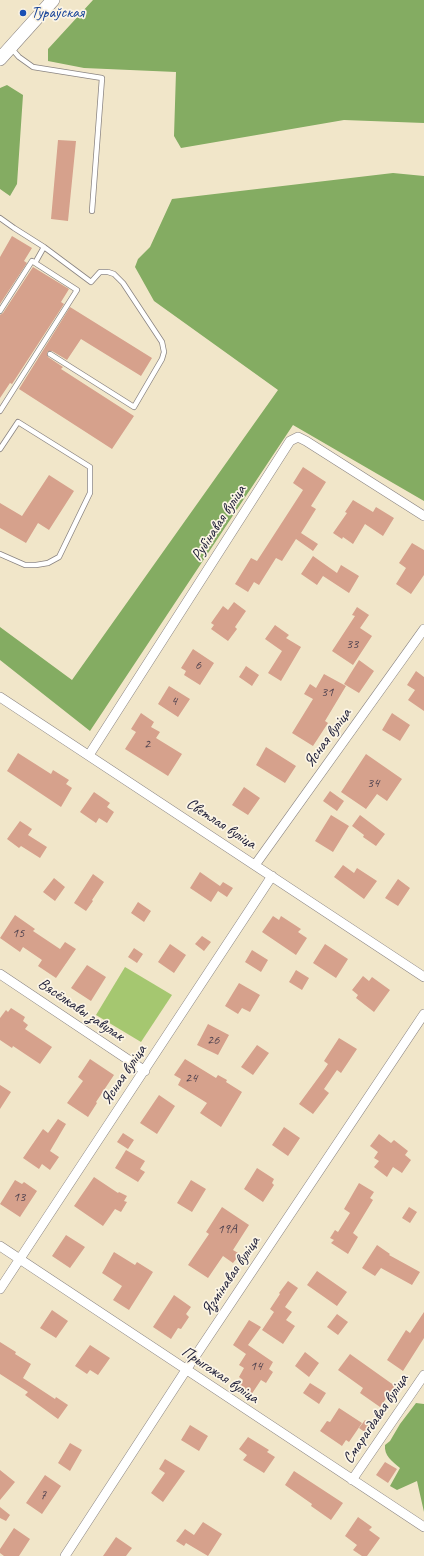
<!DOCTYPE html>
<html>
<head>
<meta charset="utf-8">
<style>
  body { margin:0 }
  canvas { display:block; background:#f1e6c9 }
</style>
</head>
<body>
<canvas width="424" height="1556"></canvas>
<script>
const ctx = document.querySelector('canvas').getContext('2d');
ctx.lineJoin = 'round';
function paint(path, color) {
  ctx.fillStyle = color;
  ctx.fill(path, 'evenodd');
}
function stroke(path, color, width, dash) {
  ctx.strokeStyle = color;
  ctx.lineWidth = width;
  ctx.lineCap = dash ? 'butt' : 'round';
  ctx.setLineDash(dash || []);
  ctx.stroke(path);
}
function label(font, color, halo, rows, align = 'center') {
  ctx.font = font + ' Caveat,sans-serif';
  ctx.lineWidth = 3.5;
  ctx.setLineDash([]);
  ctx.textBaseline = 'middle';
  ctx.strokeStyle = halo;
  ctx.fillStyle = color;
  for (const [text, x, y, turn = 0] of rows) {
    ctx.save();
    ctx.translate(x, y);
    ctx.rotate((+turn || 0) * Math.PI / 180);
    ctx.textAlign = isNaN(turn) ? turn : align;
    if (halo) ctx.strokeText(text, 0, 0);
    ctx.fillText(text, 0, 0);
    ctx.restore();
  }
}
paint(new Path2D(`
  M125,967L172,995L141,1042L96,1015Z`), '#a5c770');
paint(new Path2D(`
  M93,0H424V123L344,120L181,148L174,136L176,72L84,68L48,61V49Z
  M7,85L23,95L17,184L10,196L0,189V88Z
  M393,173L424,176V501L293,425L90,731L0,660V627L72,680L278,390L154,301L135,267L138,259L150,247L172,199Z
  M416,1403L424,1404V1512L417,1481L397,1490L390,1486L400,1468C392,1461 384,1456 385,1445L390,1441L400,1424Z`), '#84ac62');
paint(new Path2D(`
  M58,140L76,141L68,221L51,219Z
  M12,236L32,248L24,261L27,263L0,304V257Z
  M33,267L69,289L61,302L64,304L12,384L10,383L0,398V315L3,313Z
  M70,307L152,358L141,376L81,339L67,360L52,351L47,352L48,357L63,367L61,369L134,416L112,449L19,389Z
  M303,467L326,482L311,506L316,509L301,533L318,544L313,551L296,539L282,561L276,558L259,585L254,582L248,592L235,584L251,558L257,561L303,490L293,483Z
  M49,475L74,491L49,530L38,523L26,543L0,528V503L22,516Z
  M353,500L373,512L376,507L394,518L383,536L365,524L353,544L343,537L342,539L333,533L347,513L345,512Z
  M412,543L424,550V575L411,594L396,584L406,568L399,563Z
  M313,556L337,573L341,565L359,576L349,593L323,576L317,585L301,574Z
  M234,602L246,611L235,627L237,629L228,641L211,629L214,625L211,623L223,606L228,610Z
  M357,607L369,615L360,628L372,636L353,665L332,651L355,616L352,615Z
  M275,625L289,635L286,638L301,647L281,681L268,673L282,651L265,639Z
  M193,649L214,663L200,685L184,675L186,671L181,668Z
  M359,660L374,671L359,693L344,684Z
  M246,666L259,675L252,686L239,677Z
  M416,671L424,677V711L408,700L415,690L407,685Z
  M324,674L346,686L325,721L328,723L313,746L292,733L313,699L304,694L310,684L316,688Z
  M169,686L190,699L178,717L158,704Z
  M141,713L154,722L151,727L160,732L156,738L182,754L168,776L125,749L136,732L131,729Z
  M392,713L410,725L400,741L382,730Z
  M266,747L296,766L285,783L256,765Z
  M18,753L51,774L53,770L69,780L66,784L72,788L61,807L7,771Z
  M366,754L402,779L387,801L377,794L366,809L341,792Z
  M244,787L260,798L248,815L232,805Z
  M330,791L344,801L337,811L323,801Z
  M94,792L110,803L107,807L114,812L107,823L99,818L96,823L80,812Z
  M331,815L349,826L333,852L315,841Z
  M360,815L385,834L376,846L363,837L364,835L352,826Z
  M20,821L32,829L28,835L47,847L40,858L21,846L19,848L7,839Z
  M343,865L354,873L357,868L377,881L364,899L334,877Z
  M200,872L220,886L223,882L233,888L227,897L218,891L211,902L190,888Z
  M93,874L104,882L92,900L93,901L86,911L74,903Z
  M54,878L65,887L55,901L43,892Z
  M398,879L410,888L398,906L385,898Z
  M138,902L151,911L144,922L131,913Z
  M15,915L35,929L33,931L60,949L65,942L76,949L56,978L38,966L42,960L23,947L20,952L0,938Z
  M273,916L279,920L281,916L301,929L298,932L307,938L296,955L262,932Z
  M202,936L211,942L204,951L195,944Z
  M170,944L186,955L174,973L158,962Z
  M325,944L348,959L336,978L313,963Z
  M134,948L143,954L137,963L128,957Z
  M252,950L268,960L261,972L245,962Z
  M87,965L106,977L91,1001L71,988Z
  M296,970L309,978L302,990L289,982Z
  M363,976L369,981L372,977L390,990L374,1012L356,998L358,995L352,990Z
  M239,983L260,995L250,1012L242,1008L238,1014L225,1006Z
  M11,1008L25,1017L23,1021L28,1025L25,1029L52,1047L40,1064L13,1046L12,1048L0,1040V1018L6,1010L8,1012Z
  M208,1024L229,1035L218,1055L197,1045Z
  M339,1038L357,1049L341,1073L337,1070L324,1089L329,1093L313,1114L299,1104L324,1070L328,1064L324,1061Z
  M257,1045L269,1053L253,1075L241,1067Z
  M90,1059L114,1075L96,1102L97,1103L88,1117L67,1103L83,1081L78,1077Z
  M185,1059L216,1078L218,1075L227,1080L226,1082L242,1092L221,1127L200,1113L207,1103L178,1085L181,1079L174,1075Z
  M0,1085L11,1092L0,1109Z
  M159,1095L175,1106L157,1134L140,1123Z
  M58,1119L66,1124L50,1151L59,1157L50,1170L42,1164L39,1169L23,1158L43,1129L48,1133Z
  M284,1127L300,1138L288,1156L272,1145Z
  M123,1133L134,1140L128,1149L117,1142Z
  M379,1134L391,1143L394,1140L408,1151L405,1155L411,1160L402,1173L393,1167L387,1177L374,1167L379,1161L374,1158L378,1152L370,1146Z
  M126,1150L145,1161L140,1169L145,1172L138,1182L115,1168Z
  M257,1168L274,1179L272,1183L274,1185L263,1202L244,1189Z
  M94,1177L118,1193L119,1192L127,1196L124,1201L127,1202L121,1212L115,1209L103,1226L74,1206Z
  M15,1180L22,1184L24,1182L37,1191L20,1217L0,1204Z
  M191,1180L206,1189L192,1212L177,1203Z
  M359,1183L374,1192L370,1198L373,1200L353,1233L358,1237L348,1254L331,1243L334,1240L330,1238L335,1230L338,1232L350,1213L344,1209Z
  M222,1207L249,1225L233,1250L240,1254L233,1263L223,1256L208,1278L188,1265L209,1234L206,1232Z
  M409,1207L417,1212L410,1223L402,1218Z
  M66,1235L85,1247L70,1268L52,1256Z
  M377,1245L390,1254L389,1255L420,1272L412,1285L381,1268L375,1276L362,1268Z
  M114,1252L135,1265L137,1262L153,1272L129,1310L113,1300L122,1286L102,1273Z
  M317,1271L347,1292L337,1306L307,1285Z
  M288,1281L298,1288L285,1307L292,1312L286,1320L295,1326L283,1344L262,1330L274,1312L270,1309L280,1294L279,1293Z
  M174,1295L191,1307L186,1314L189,1317L181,1329L178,1328L171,1339L153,1327Z
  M52,1310L68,1321L56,1338L40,1328Z
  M424,1312V1338L403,1371L387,1360L406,1330L410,1333Z
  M337,1314L348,1322L338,1335L327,1327Z
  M249,1320L261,1327L248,1345L273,1362L269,1369L273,1372L266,1383L261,1380L249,1398L237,1390L243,1380L239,1377L244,1368L239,1365L246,1354L233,1345Z
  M0,1342L16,1352L15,1354L31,1364L23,1378L55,1399L56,1397L68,1405L58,1419L25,1395L28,1392L0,1374Z
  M90,1345L110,1358L98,1375L90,1370L87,1374L75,1366Z
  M305,1352L319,1363L309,1377L295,1366Z
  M350,1354L395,1386L380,1407L360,1393L363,1388L338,1370Z
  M310,1383L326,1393L319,1404L303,1393Z
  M339,1408L362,1423L349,1442L346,1440L342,1446L320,1431L327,1421L330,1422Z
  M365,1420L375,1426L369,1435L359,1428Z
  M190,1425L208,1436L199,1451L181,1440Z
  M248,1437L269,1450L267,1452L275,1457L264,1473L243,1460L247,1455L239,1449Z
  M70,1443L82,1450L70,1471L58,1463Z
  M165,1459L185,1471L163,1502L151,1493L165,1473L159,1469Z
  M385,1462L397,1469L388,1483L376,1475Z
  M0,1470L15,1482L0,1500Z
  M294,1471L343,1503L331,1520L311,1506L312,1504L285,1485Z
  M45,1475L61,1486L42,1514L26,1503Z
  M0,1507L10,1515L6,1521L0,1518Z
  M358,1517L372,1527L369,1530L380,1538L367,1556H362L353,1550L357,1545L345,1536Z
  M203,1522L222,1534L208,1556L186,1543L184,1546L176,1541L185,1529L194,1535Z
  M14,1528L30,1539L19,1556H4L0,1553V1549Z
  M116,1537L132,1548L126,1556H103Z`), '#d6a18c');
const service = new Path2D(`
  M12,49L19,57L33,67L102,78L92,211
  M0,218L14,228L44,247L35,263
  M44,247L91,282L100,272H108L114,274L123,283L162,342L164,352L162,359L134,407L50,354
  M0,311L32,261L77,290L0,411
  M0,449L18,422L90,467V493L59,557L48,563L36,565H25L0,554`);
const minor = new Path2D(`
  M0,697L424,977
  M89,755L290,441L298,437L306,441L424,516
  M255,865L424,629
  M0,974L145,1071
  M0,1246L424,1527
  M0,1289L272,876
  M352,1480L424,1375
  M65,1556L186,1370L424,1014`);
const secondary = new Path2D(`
  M0,59L53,0`);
stroke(service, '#8a8482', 6);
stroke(minor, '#8a8482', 10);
stroke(secondary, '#8a8482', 14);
stroke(service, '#fff', 4.5);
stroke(minor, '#fff', 9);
stroke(secondary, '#fff', 13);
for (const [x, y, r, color] of [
  [23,13,4,"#1a4fb4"]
]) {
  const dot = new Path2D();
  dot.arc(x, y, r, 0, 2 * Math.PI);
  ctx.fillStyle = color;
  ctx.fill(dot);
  stroke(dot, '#fcf5e5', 1.5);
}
label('14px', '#4f424f', null, [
  ["33",352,644],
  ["6",198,665],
  ["31",327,692],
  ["4",174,701],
  ["2",147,744],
  ["34",373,783],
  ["15",18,933],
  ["26",213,1040],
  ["24",191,1078],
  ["13",19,1197],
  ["19А",227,1229],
  ["14",256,1366],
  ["7",43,1495]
]);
label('16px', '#164399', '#fcf5e5', [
  ["Тураўская",31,13]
], 'left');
label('16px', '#22223b', '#fcf5e5', [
  ["Рубінавая вуліца",219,523,-57],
  ["Ясная вуліца",328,738,-54],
  ["Светлая вуліца",221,824,33],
  ["Вясёлкавы завулак",81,1010,34],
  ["Ясная вуліца",124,1075,-56],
  ["Язмінавая вуліца",231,1276,-56],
  ["Прыгожая вуліца",220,1375,34],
  ["Смарагдавая вуліца",376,1419,-56]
]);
</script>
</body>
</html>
